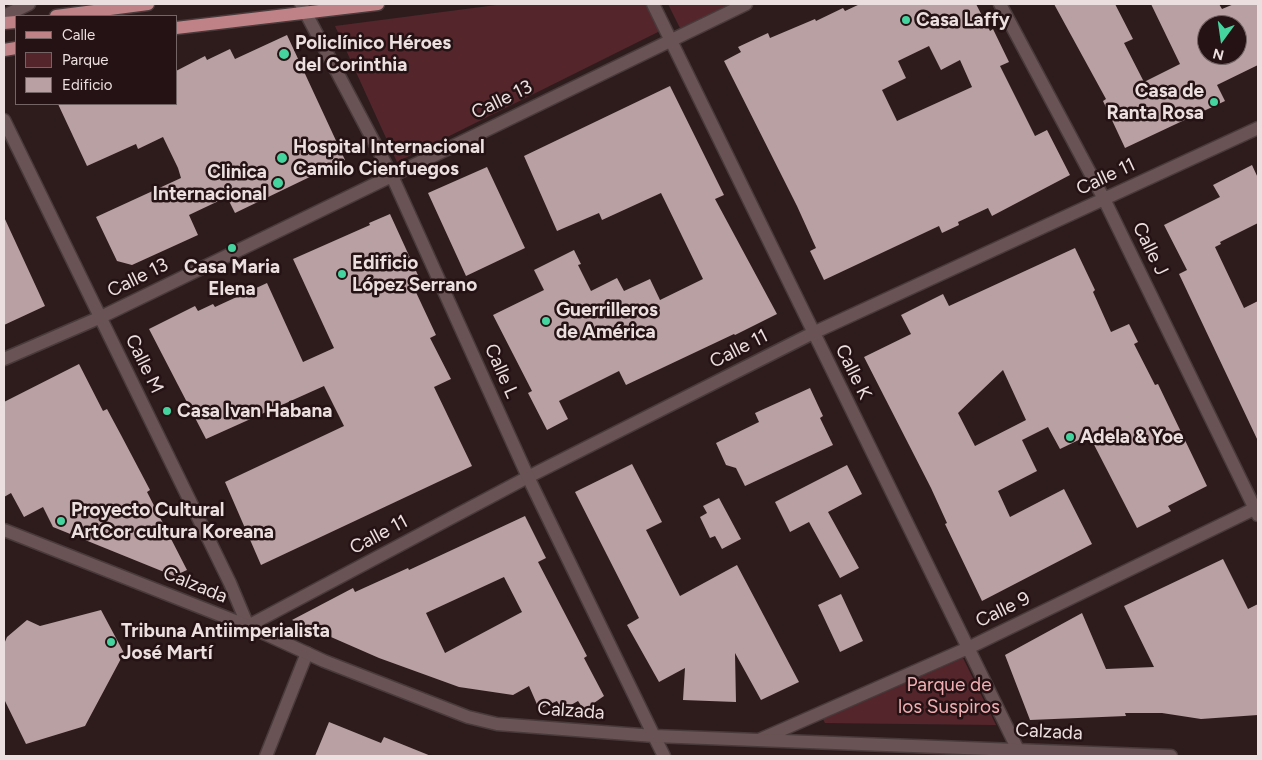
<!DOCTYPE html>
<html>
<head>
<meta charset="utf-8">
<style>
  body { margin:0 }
  #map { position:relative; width:1262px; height:760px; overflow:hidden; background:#2e1c1d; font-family:Figtree,sans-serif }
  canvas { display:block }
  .frame { position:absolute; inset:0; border:5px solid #ecdfe0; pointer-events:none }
  .legend { position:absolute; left:15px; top:15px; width:162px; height:90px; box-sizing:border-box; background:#241214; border:1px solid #746466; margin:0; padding:6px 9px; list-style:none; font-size:15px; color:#ecdfe0 }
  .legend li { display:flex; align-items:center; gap:10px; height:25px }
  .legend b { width:25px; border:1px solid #746466 }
  .north { position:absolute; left:1197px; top:15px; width:50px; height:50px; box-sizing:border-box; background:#241214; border:1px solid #746466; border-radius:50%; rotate:194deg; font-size:14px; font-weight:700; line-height:20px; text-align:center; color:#ecdfe0 }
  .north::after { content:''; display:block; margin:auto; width:18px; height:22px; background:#45d49f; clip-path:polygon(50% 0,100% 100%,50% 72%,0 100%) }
</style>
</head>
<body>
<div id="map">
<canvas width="1262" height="760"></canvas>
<div class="frame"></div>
<ul class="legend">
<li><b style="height:6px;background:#bf8286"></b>Calle</li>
<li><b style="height:14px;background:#54262b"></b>Parque</li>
<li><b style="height:14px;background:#b9a0a2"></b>Edificio</li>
</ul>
<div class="north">N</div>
</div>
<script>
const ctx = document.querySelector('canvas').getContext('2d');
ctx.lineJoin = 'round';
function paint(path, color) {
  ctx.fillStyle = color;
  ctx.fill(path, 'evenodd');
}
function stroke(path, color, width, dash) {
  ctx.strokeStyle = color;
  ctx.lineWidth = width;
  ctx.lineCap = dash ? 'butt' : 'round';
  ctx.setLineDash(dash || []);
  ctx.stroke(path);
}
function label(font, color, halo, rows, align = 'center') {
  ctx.font = font + ' Figtree,sans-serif';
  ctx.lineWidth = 5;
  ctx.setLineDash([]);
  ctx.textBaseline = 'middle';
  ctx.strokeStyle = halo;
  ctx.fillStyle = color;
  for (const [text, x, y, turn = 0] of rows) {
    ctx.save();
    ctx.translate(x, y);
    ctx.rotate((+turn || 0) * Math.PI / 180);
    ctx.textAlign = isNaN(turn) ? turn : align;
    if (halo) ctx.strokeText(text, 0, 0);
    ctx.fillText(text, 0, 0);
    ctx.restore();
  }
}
paint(new Path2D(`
  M504,4H647L660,31L397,162L335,26Z
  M668,4H730L680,28Z
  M963,658L996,725L825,723L823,719Z`), '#54262b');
paint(new Path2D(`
  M860,4H976L990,31L993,29L1009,62L1000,66L1035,136L1047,130L1070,175L992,216L988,208L958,222L959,225L942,233L939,226L824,280L810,251L816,248L797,206L724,61L741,52L738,47L768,33L770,38L815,19L816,21L843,8L845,11ZM929,46L941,70L960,60L972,87L897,121L882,90L906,78L898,61Z
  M1054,4H1115L1133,39L1124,43L1144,82L1180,64L1151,4H1219L1222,9L1234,4H1258V65L1217,85L1225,101L1125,148L1103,101L1106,99ZM1207,25H1237V55H1207Z
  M287,35L345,160L235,213L227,197L189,215L198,235L132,265L117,261L96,217L181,178L178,168L163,137L138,149L136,144L87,166L58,104H176V71L205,56L207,60L230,49L235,59Z
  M670,86L724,195L715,199L777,314L735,335L734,334L626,385L619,371L559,401L568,419L547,430L528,393L532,391L493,315L544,290L534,270L574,250L581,264L578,265L591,291L617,278L624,291L650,279L660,300L703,279L661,193L602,220L599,213L557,231L524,156Z
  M1252,165L1258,178V223L1220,242L1221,244L1215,247L1244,308L1258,301V441L1179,274L1187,270L1164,225L1220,197L1213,185Z
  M487,167L525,248L466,276L428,193Z
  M390,214L422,284L414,288L436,335L430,338L451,379L434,387L472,466L261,565L225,482L344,426L324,386L206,439L149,329L195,306L198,311L213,304L215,307L267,283L303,362L334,348L293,259L370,225L369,223Z
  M4,217L45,306L4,325Z
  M1075,248L1095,290L1093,292L1111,332L1129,324L1138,342L1134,344L1155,385L1158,384L1207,486L1168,506L1171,511L1137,528L1089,435L1060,449L1048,427L1022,440L1037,471L998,491L1010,517L1064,489L1092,544L982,601L945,524L947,523L931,488L864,357L911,334L901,315L943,294L949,306ZM1003,370L1026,420L975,446L958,413Z
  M79,364L103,411L107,409L121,435L150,490L147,492L187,570L174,576L53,527L43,507L24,517L11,493L4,497V402Z
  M810,388L823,416L820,418L833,445L745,486L736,468L726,465L716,443L759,422L755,413Z
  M632,464L662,522L646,530L680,596L737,565L799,682L761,700L735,653L736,702L683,700L685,668L659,682L627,625L639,618L575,492Z
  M847,465L862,494L828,512L859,568L840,578L809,522L790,532L775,502Z
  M719,498L741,539L722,549L715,536L710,538L700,517L707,513L703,506Z
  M525,516L546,558L538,562L587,656L584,658L604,696L584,710L578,701L562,710L557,701L539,709L529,686L513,695L459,687L379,658L292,620L353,588L355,592L408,568L409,570ZM504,577L522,612L445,653L426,613Z
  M1223,559L1248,609L1258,604V715L1201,719L1162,713H1125L1126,716L1030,720L1005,655L1082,613L1106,669L1154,667L1124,606Z
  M841,594L863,641L840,652L818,605Z
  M101,610L124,653L85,726L26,744L4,699V644L7,637L27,620L40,626Z
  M329,722L381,743L384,737L431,756H315Z`), '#b9a0a2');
const street = new Path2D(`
  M653,4L1021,756
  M1000,4L1104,199L1258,515
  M4,16L29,4
  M4,120L230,583L248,626L528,477L813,333L1258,128
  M4,359L101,317L746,4
  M654,736L664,756
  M761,739L968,648L1258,507
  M266,756L307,653`);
const secondary = new Path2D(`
  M301,4L392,176L528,477L654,736
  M4,530L248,626L324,661L468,717L497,724L654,736L1171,756`);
const primary = new Path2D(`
  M56,16L148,4
  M4,23L16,22
  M176,28L378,4
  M4,50L16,48`);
stroke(street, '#493a3b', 15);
stroke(secondary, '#493a3b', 15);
stroke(primary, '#493a3b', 15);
stroke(street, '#695354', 12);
stroke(secondary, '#695354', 12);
stroke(primary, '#bf8286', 12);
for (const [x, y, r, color] of [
  [906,20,5,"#45d49f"],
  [284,54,6,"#45d49f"],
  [1214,102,5,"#45d49f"],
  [282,158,6,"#45d49f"],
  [278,183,6,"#45d49f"],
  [232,248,5,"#45d49f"],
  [342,274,5,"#45d49f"],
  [546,321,5,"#45d49f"],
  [167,411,5,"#45d49f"],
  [1070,437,5,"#45d49f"],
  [61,521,5,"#45d49f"],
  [111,642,5,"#45d49f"]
]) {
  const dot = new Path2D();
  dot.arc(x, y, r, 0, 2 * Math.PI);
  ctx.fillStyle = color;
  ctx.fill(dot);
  stroke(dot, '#241214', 2);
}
label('bold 19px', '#ecdfe0', '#241214', [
  ["Casa Laffy",916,20],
  ["Policlínico Héroes",295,43],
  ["del Corinthia",295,65],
  ["Casa de",1204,91,"right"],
  ["Ranta Rosa",1204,113,"right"],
  ["Hospital Internacional",293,147],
  ["Camilo Cienfuegos",293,169],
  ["Clinica",267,172,"right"],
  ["Internacional",267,194,"right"],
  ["Edificio",352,263],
  ["López Serrano",352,285],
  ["Casa Maria",232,267,"center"],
  ["Elena",232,289,"center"],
  ["Guerrilleros",556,310],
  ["de América",556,332],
  ["Casa Ivan Habana",177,411],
  ["Adela & Yoe",1080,437],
  ["Proyecto Cultural",71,510],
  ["ArtCor cultura Koreana",71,532],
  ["Tribuna Antiimperialista",121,631],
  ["José Martí",121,653]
], 'left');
label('19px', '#ecdfe0', '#241214', [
  ["Calle 13",502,100,-26],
  ["Calle 11",1106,177,-25],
  ["Calle J",1150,249,64],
  ["Calle 13",138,278,-26],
  ["Calle 11",739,349,-27],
  ["Calle M",144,364,64],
  ["Calle L",501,371,66],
  ["Calle K",853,372,64],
  ["Calle 11",379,535,-28],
  ["Calzada",195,585,22],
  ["Calle 9",1003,610,-26],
  ["Calzada",571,711,4],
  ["Calzada",1049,732,3]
]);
label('19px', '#f2afb3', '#241214', [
  ["Parque de",949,685],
  ["los Suspiros",949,707]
]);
</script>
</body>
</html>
